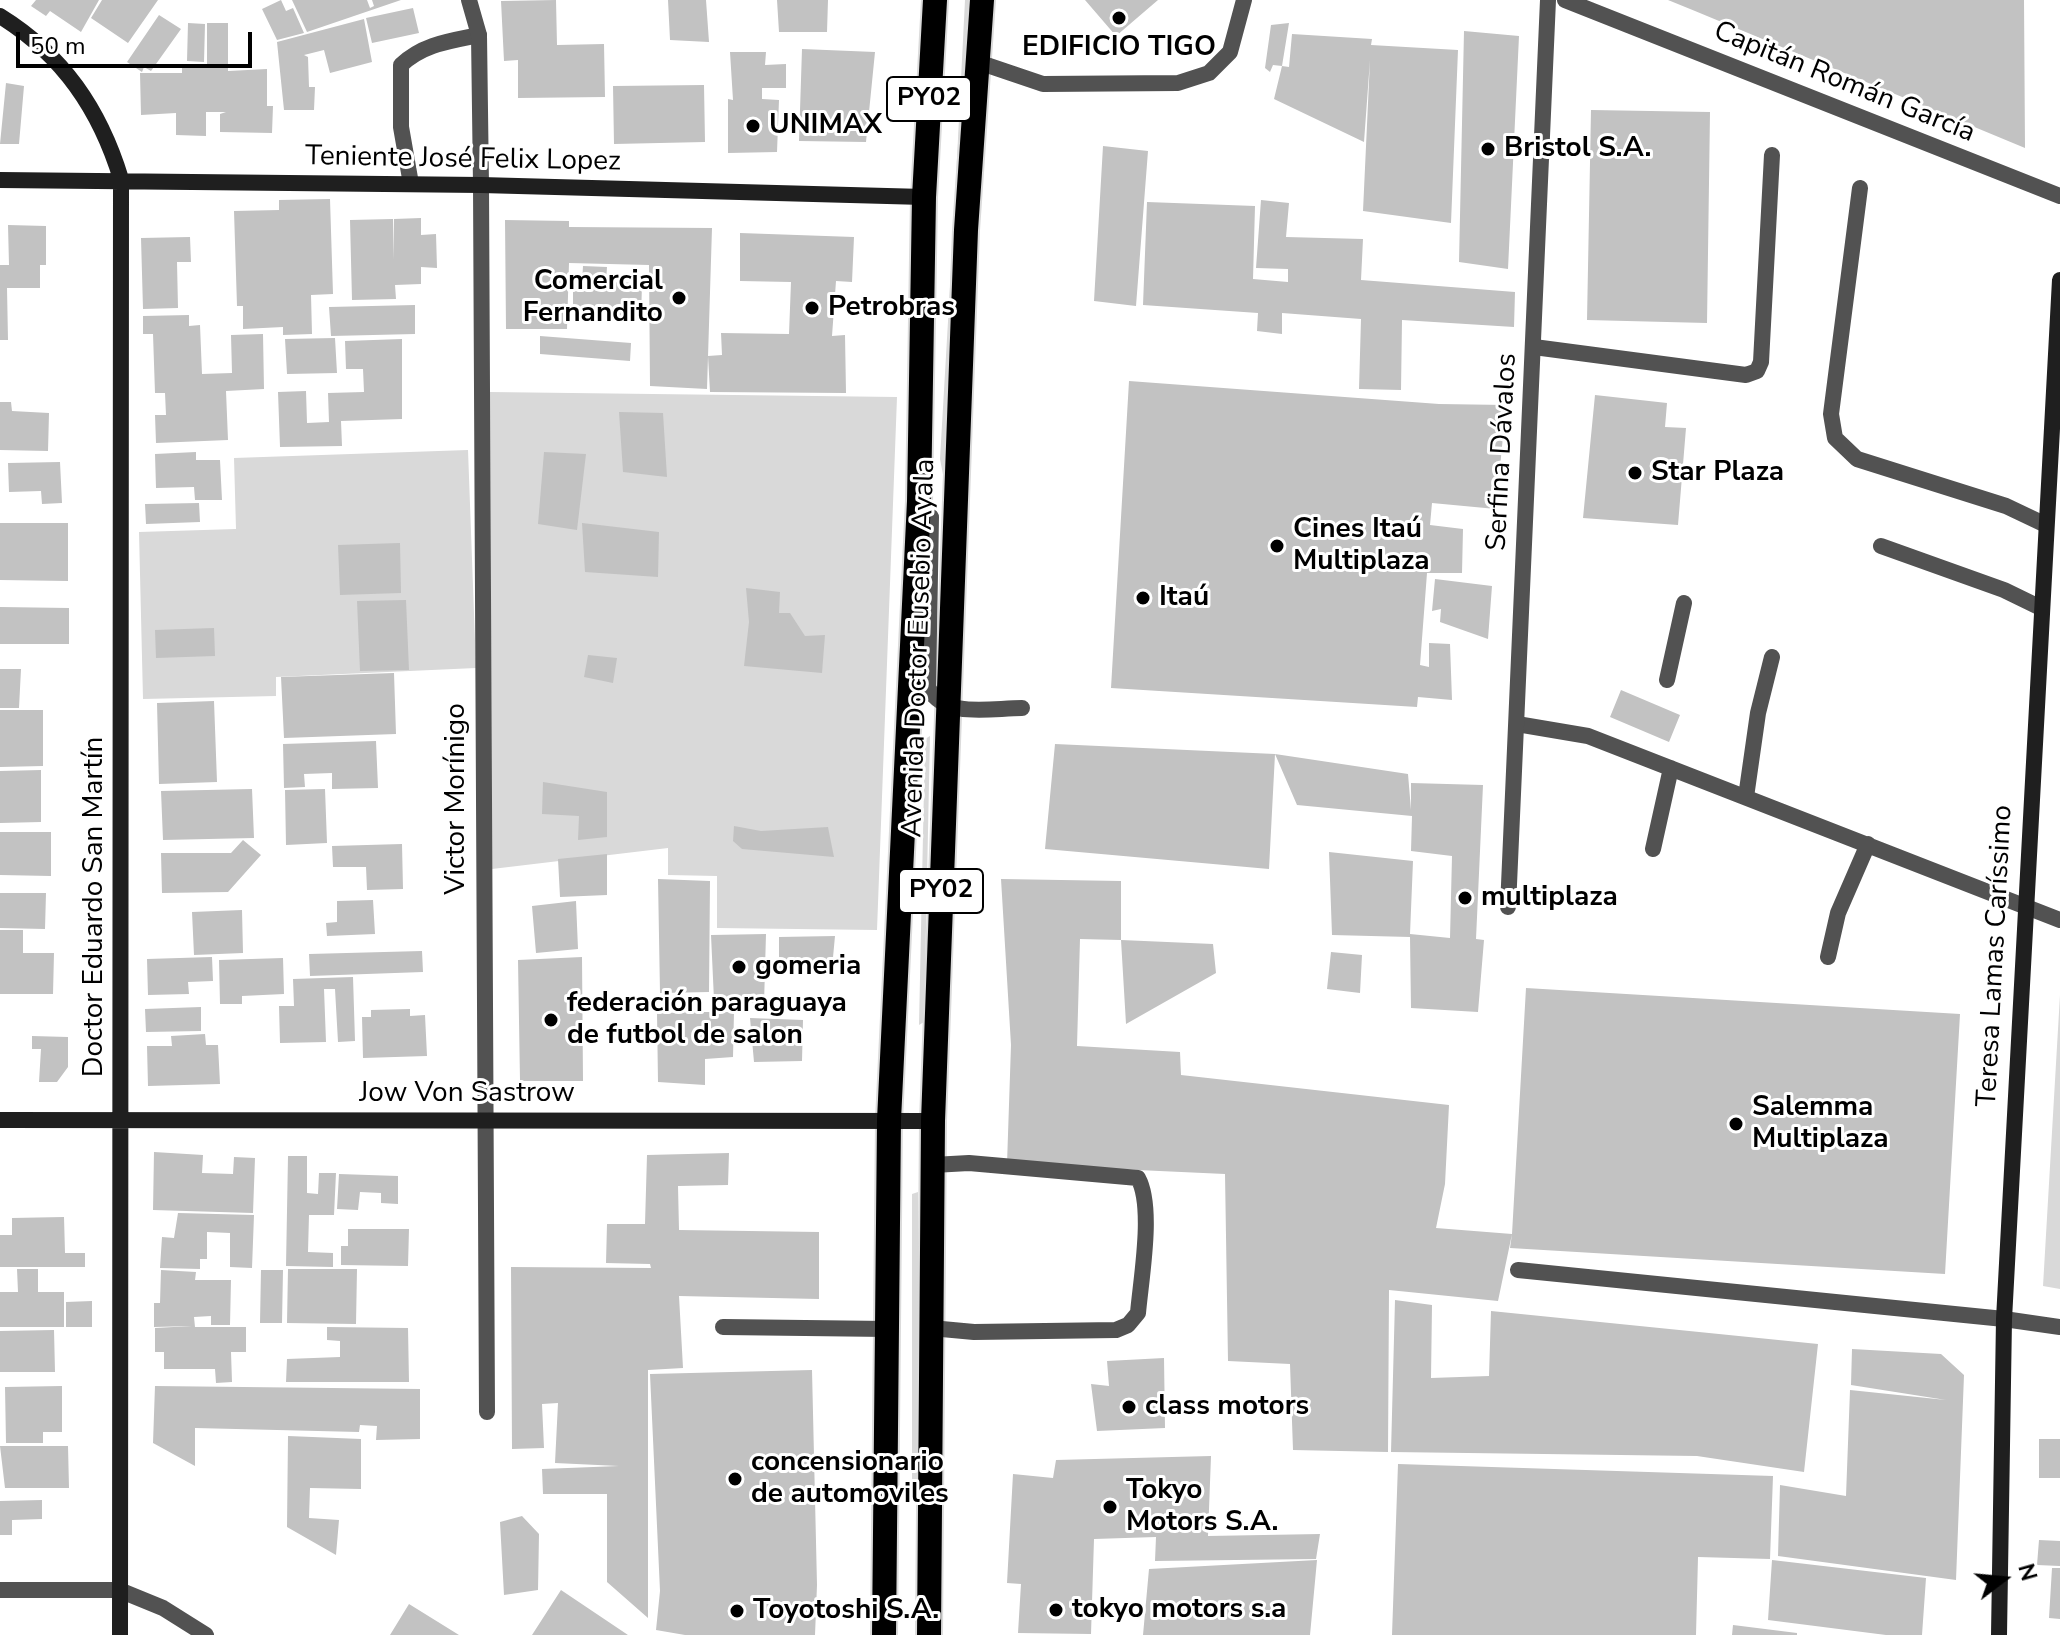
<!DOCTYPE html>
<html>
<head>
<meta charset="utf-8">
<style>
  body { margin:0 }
  #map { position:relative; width:2060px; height:1635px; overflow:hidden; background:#fff; font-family:"Nunito Sans",sans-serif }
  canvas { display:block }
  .north { position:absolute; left:1964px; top:1539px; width:80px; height:80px; -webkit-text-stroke:6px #fff; paint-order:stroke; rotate:74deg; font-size:22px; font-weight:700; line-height:32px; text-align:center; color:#000 }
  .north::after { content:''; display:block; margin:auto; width:28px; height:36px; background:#000; clip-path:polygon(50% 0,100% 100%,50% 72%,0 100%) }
  .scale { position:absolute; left:16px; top:32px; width:236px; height:36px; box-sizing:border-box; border:4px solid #000; border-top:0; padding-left:10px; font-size:24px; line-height:28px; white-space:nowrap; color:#000; -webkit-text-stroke:6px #fff; paint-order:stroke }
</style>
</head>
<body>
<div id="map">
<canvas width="2060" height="1635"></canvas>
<div class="north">N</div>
<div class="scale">50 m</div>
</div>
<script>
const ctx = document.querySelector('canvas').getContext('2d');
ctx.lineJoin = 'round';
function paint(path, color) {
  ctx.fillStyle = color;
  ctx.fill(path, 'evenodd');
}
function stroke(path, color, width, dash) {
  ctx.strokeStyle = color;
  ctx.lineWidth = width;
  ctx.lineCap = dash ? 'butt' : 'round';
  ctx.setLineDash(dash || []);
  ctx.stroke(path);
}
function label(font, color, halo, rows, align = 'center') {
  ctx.font = font + ' "Nunito Sans",sans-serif';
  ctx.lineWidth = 6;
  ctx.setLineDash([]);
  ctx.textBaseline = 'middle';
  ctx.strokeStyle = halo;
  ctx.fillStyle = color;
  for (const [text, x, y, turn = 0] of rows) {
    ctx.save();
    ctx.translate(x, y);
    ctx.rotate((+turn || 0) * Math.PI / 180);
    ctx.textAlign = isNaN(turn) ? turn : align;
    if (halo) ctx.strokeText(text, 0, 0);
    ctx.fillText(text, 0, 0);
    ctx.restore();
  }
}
paint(new Path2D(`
  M965,0H973L962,199L955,198Z
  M955,201L962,202L945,485L940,459Z
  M490,392L897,397L877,930L717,928V876L668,875V848L492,869Z
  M468,450L476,668L276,677V696L143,699L139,532L236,529L234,458Z
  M930,736L924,1022L919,1025L925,739Z
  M2060,995V1289L2043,1286Z
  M918,1192L920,1483L915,1486L912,1484V1194Z`), '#d9d9d9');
paint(new Path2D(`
  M36,0H99L81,32L50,11L46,16L31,6Z
  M102,0H158L128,43L91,18Z
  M281,0L286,11L293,8L304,33L277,40L262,9Z
  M292,0H367L370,8L374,6L372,0H401L307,32Z
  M556,0L557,45L604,44L605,97L518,98V60L504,61L501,1Z
  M668,0H706L709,42L670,40Z
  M777,0H828L827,32H779Z
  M1085,0H1158L1116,36Z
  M1668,0H2024L2025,148L1695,11Z
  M413,8L419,33L372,43L366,18Z
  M159,15L181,29L151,71L144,67L142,72L127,62Z
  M364,19L372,62L330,73L324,50L304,55L308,57L309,87H315L314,110H284L277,42Z
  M188,23L205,24L204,62L187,61Z
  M207,23H228V71L267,69V106H273L272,133L220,132V114L226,112H206V136L176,135V113L141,115L140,73H182V64L207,65Z
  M1289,23L1282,66L1289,67L1292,34L1372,39L1371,45L1458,50L1451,223L1363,211L1370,60L1364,142L1274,99L1282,66L1273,65L1270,72L1265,68L1271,25Z
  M1464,31L1519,36L1508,269L1459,262Z
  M802,49L875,52L866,142L799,141Z
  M730,52H766L765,65L786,64V88H762V99L779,100L777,152L728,153V99L733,100Z
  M6,83L24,86L19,144H0Z
  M704,85L705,142L614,144L613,86Z
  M1591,110L1710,112L1707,323L1587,320Z
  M1103,146L1148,151L1136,306L1094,301Z
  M330,199L333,294L311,295L312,334L283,335V327L243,329V306H237L234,211L279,210V200Z
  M1261,200L1289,203L1286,237L1363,239L1361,280L1515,292L1514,327L1402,320L1401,390L1359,389L1361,319L1282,313V334L1257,331L1258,313L1143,305L1147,202L1255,206L1253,279L1288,282V269L1256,268Z
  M421,218V235L436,234L437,268L421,267V284L395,285L396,299L352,300L350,220L393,219L394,260V219Z
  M505,220L569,221V227L712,228L707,389L650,386L649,265L569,263L567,329H506Z
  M8,225L46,226V265H40V288H7L8,340H0V265H9Z
  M740,233L854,237L852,282L836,281L832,336L845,335L846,393L710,392L708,356L722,355L721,333L789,334L791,282L740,281Z
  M190,237L191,262H177L178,308L143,309L141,238Z
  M583,266L607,267L606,282L642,283L641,320L595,317V312L573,311V282H582Z
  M415,305V334L331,336L329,307Z
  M189,315V326L200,325L202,374L232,373L231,335L263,334L264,389L226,391L228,440L156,443L155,415H166L165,393H155L153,334H143V316Z
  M540,336L631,343L630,361L540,354Z
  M335,338L337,373L287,374L285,339Z
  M402,339V419L341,421L342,446L280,447L278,392L306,391L307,423L329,422L328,393L364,392L363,369H346L345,341Z
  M1129,381L1439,404L1506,405L1496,509L1432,503L1430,525L1463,529L1462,573H1427L1420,665L1429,667V643L1450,644L1452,700L1418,697L1417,707L1111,688Z
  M1595,395L1667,403L1665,427L1686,428L1678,525L1583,518Z
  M0,402H11L12,411L49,413L48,451L0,450Z
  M619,412L663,413L667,477L623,472Z
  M196,452V460H220L222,500H195L194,487L156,488L155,454Z
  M544,452L586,454L577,530L538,524Z
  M60,462L62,503L42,504L41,491L9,492L8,463Z
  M199,503L200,522L146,524L145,504Z
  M0,523H68V581L0,580Z
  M582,523L659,532L658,577L585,572Z
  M400,543L401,593L340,595L338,545Z
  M1435,579L1492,586L1488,639L1440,622L1441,609L1432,611Z
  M746,588L780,592L779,613H790L805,636L825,635L822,673L744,666L749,622Z
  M406,600L409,670L360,671L357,601Z
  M0,607L69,608V644H0Z
  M214,628L215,656L156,658L155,630Z
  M588,655L617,658L613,683L584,677Z
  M0,669H21L19,708H0Z
  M394,673L396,734L284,738L281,677Z
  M1621,690L1680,715L1669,742L1610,717Z
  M214,701L217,782L159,784L157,703Z
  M0,710H43V766L0,767Z
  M376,741L378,788L332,789V773L304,774L305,787L284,788L283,744Z
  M1055,744L1275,754L1408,774L1411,810V783L1483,785L1476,939L1484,940L1478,1012L1411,1008L1410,937L1332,935L1329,852L1413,861L1410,934L1450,938L1452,856L1411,851L1412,816L1297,805L1275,754L1269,869L1045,849Z
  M41,770V822L0,823V771Z
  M543,782L607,792V837L578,840L579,816L542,814Z
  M252,789L254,838L163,840L161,791Z
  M325,789L327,843L286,845L285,790Z
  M734,826L761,831L828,827L834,857L742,849L733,841Z
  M0,832H51V876L0,875Z
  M243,840L261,855L228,892L162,893L161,853H231Z
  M402,844L403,889L367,890L366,867H333L332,846Z
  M607,854V895L560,897L558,859Z
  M658,879L710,881L709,992L660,993Z
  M1001,879L1121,881V940L1080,939L1077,1046L1180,1052L1181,1075L1449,1105L1445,1184L1436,1228L1512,1234L1526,988L1960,1014L1945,1274L1510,1248L1512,1234L1498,1301L1389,1290L1388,1452L1293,1450L1290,1364L1228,1361L1225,1174L1007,1164L1011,1045Z
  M0,893H46L45,929L0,928Z
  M373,900L375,934L327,936L326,923L337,922V901Z
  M576,901L578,949L536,953L532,906Z
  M242,910L243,953L194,955L192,912Z
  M0,930H23V953H54L53,994H0Z
  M766,934L764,1004L714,1000L711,935Z
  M835,936L832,968L779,969V937Z
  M1121,940L1213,944L1216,973L1126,1024Z
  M422,951L423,972L310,976L309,954Z
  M1331,952L1362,955L1360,993L1327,989Z
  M212,957L213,981L188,982L189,994L148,995L147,959Z
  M582,957L583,1081H520L518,960Z
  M283,958L284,994L242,996V1004H220L219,960Z
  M353,977L355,1041L338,1042L335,989H324L326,1042L280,1043L279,1006H294L293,979Z
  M201,1007V1031L146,1032L145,1009Z
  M410,1009V1016L425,1015L427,1056L363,1058L362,1017H371V1010Z
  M705,1012H734L733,1057L705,1059V1085L658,1082L657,1013Z
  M750,1018L803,1020L802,1061L754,1062Z
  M205,1034L206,1045H218L220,1084L148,1086L147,1046H172L171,1036Z
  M32,1036L68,1037V1067L57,1082H39L41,1049H32Z
  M154,1152L203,1155L202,1173L233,1174L234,1157L255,1158L253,1213L153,1210Z
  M729,1153L728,1185L678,1186L679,1230L819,1232V1299L679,1296L683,1368L648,1370V1618L607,1582V1494H543L542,1469L619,1466L555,1463L558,1403L542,1404L544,1448L512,1449L511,1267L651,1268L650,1264L606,1263L607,1224H645L647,1155Z
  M288,1156H307V1193L318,1194L319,1173H336L334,1215H309L308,1252L333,1253V1267L286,1266Z
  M339,1174L398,1176V1204L381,1203V1193L360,1192L358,1210L337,1209Z
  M178,1213L254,1215L252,1268L230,1267V1233L207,1232V1259H200V1269L160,1268L162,1237L174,1238Z
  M64,1217L65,1253H85V1267H0V1235H12V1218Z
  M348,1229H409L408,1266L341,1265V1246H348Z
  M17,1269H38V1292H64V1327H0V1292H18Z
  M288,1269H357L356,1324L287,1323Z
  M161,1270L196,1272L195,1280H231L230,1325H211V1316L194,1317L195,1327H246V1352H231L232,1382L216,1383L215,1369H164V1352H155V1328L192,1326L154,1327V1303H160Z
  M261,1270H283L282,1323H260Z
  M1395,1300L1432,1305L1431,1378L1489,1376L1491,1311L1818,1344L1804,1472L1697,1456L1391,1452Z
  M92,1301V1327H66V1302Z
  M327,1327L408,1328L409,1382H286L287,1359L340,1357V1341L327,1340Z
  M54,1330L55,1372H0V1331Z
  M1852,1349L1941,1354L1964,1375L1956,1580L1778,1556L1780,1485L1846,1496L1850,1390L1946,1400L1851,1385Z
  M1164,1358L1165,1428L1097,1431L1091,1384L1109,1386L1107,1361Z
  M812,1370L817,1585L815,1635H685L656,1630L660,1591L650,1374Z
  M62,1386V1432H43V1443H6L5,1387Z
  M155,1386L420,1389V1439L376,1440L377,1426L360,1425L359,1432L195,1428V1466L153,1443Z
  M288,1436L361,1439V1489L310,1488L309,1518L339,1520L336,1555L287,1527Z
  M2039,1439H2060V1478H2039Z
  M0,1446H68L69,1488H5Z
  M1211,1456L1208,1536L1320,1534L1316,1559L1155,1561L1156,1537L1094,1539L1091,1634L1018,1633L1021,1584L1007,1583L1013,1474L1053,1478L1056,1460Z
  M1398,1464L1773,1476L1770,1559L1698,1557L1696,1635H1392Z
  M42,1500V1519L12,1520V1535H0V1501Z
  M522,1516L539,1534L538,1590L504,1595L500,1522Z
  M2039,1540L2060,1541V1566L2037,1565Z
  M1317,1560L1310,1635H1143L1149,1569Z
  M1772,1560L1926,1578L1922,1635H1886L1768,1620Z
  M2052,1568H2060V1619L2049,1618Z
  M561,1590L628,1635H532Z
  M409,1604L459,1635H390Z
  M1733,1625L1797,1633V1635H1732Z`), '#c2c2c2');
const highway = new Path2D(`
  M884,1635L889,1120L919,501L924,197L935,0
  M929,1635L933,1121L966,230L982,0`);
stroke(highway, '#dbdbdb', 28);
stroke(new Path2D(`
  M978,62L1043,84L1178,83L1209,73L1230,52L1244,0
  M411,184L401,127V65C423,44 450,41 479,35
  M1860,188L1831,414L1835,438L1857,459L2006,506L2046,525
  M1534,347L1746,375L1757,371L1761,362L1772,155
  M919,501L931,517L928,688C946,719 990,708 1022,708
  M1881,546L2004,590L2041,608
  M1667,680L1684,603
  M1517,724L1588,736L2060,920
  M1746,797L1758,713L1772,657
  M1653,849L1671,768
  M1828,957L1838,913L1868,844
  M1518,1270L2004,1319
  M723,1327L887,1329
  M931,1328L974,1332L1116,1330L1128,1325L1138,1313C1141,1278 1154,1207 1138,1178L969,1163L933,1165
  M119,1590L163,1608L206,1635`), '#525252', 16);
stroke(new Path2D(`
  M469,0L479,35L481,185L487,1412
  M1565,0L2060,196
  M1508,907L1548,0
  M2004,1319L2060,1327
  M0,1590H119`), '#525252', 16);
stroke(new Path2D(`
  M0,16C63,55 100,110 121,179L120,1635
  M0,180L481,185L924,197
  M0,1120L933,1121
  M1999,1635L2004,1319L2060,280`), '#1f1f1f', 16);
stroke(highway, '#000', 24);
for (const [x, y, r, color] of [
  [1119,18,8,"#000"],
  [753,126,8,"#000"],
  [1488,149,8,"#000"],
  [679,298,8,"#000"],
  [812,308,8,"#000"],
  [1635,473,8,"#000"],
  [1277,546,8,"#000"],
  [1143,598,8,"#000"],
  [1465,898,8,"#000"],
  [739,967,8,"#000"],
  [551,1020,8,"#000"],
  [1736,1124,8,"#000"],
  [1129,1407,8,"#000"],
  [735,1479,8,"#000"],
  [1110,1507,8,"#000"],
  [1056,1610,8,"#000"],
  [737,1611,8,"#000"]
]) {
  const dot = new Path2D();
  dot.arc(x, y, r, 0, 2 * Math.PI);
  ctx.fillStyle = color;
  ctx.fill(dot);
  stroke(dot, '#fff', 3);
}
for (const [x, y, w] of [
  [929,99,84],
  [941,891,84]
]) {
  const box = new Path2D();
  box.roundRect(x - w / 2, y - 22, w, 44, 6);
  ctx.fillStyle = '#fff';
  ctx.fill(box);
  stroke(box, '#000', 2);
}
label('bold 26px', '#000', null, [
  ["PY02",929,99],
  ["PY02",941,891]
]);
label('bold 28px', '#000', '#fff', [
  ["EDIFICIO TIGO",1119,48,"center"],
  ["UNIMAX",769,126],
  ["Bristol S.A.",1504,149],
  ["Comercial",663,282,"right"],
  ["Fernandito",663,314,"right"],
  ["Petrobras",828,308],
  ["Star Plaza",1651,473],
  ["Cines Itaú",1293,530],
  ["Multiplaza",1293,562],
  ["Itaú",1159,598],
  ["multiplaza",1481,898],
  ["gomeria",755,967],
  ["federación paraguaya",567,1004],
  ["de futbol de salon",567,1036],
  ["Salemma",1752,1108],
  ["Multiplaza",1752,1140],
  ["class motors",1145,1407],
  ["concensionario",751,1463],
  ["de automoviles",751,1495],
  ["Tokyo",1126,1491],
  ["Motors S.A.",1126,1523],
  ["tokyo motors s.a",1072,1610],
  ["Toyotoshi S.A.",753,1611]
], 'left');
label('28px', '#000', '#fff', [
  ["Capitán Román García",1844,83,22],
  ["Teniente José Felix Lopez",463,160,1],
  ["Serfina Dávalos",1503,452,-87],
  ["Avenida Doctor Eusebio Ayala",920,648,-88],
  ["Victor Morínigo",457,799,-90],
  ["Doctor Eduardo San Martín",95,907,-90],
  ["Teresa Lamas Caríssimo",1996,956,-87],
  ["Jow Von Sastrow",467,1094]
]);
</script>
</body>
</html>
